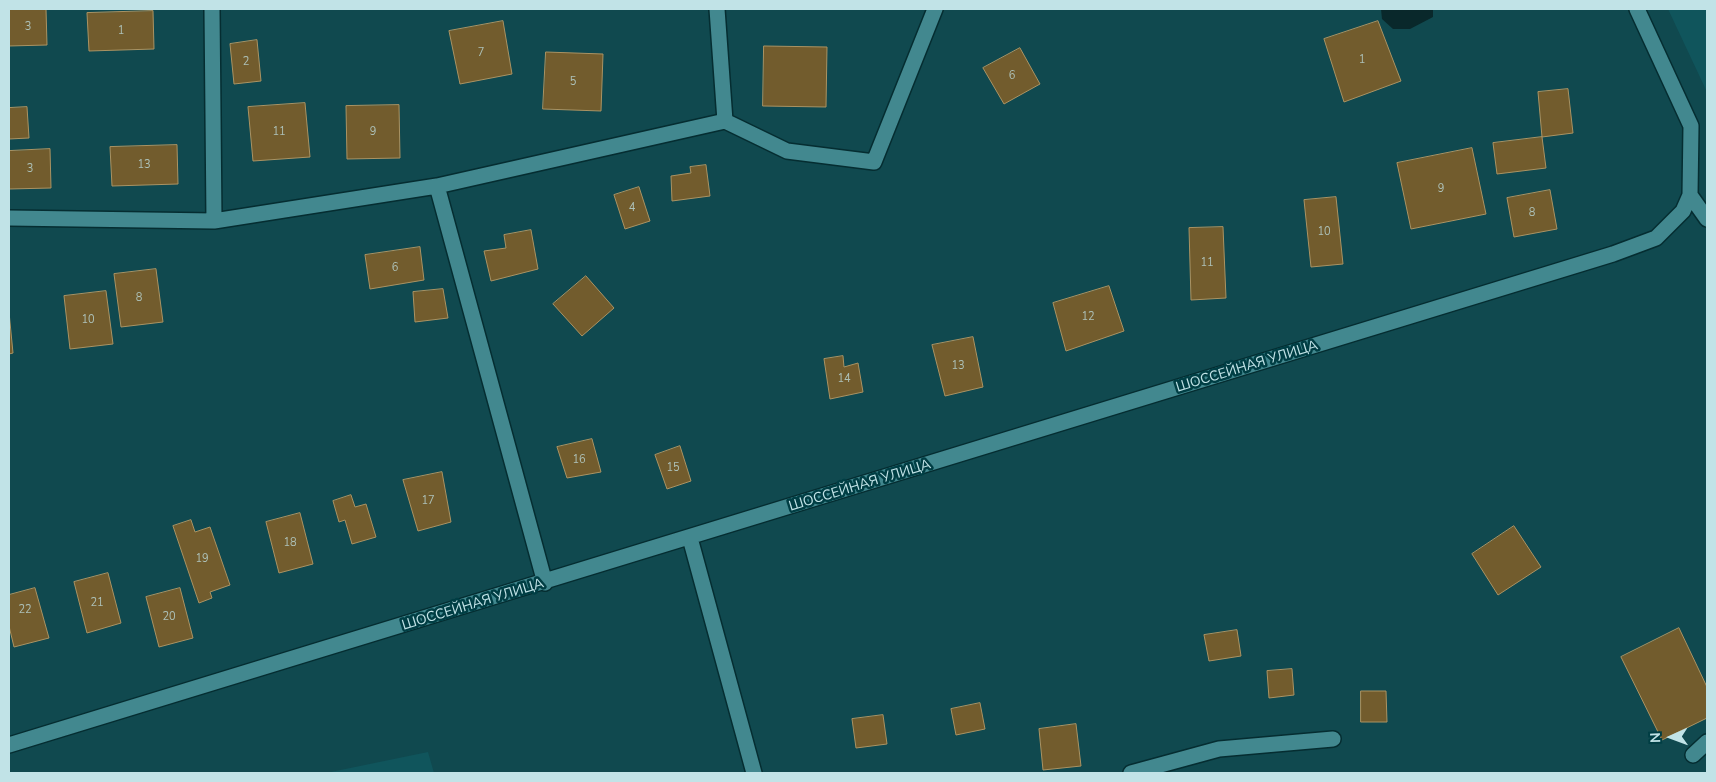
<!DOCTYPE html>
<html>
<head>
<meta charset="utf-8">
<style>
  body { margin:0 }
  #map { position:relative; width:1716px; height:782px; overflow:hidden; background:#10494f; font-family:"Nunito Sans",sans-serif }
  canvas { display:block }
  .frame { position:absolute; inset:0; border:10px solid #c1e3e7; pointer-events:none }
  .north { position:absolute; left:1646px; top:712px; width:50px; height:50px; -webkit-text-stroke:4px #003e44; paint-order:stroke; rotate:268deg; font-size:14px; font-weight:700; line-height:20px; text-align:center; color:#c1e3e7 }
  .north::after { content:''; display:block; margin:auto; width:18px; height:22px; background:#c1e3e7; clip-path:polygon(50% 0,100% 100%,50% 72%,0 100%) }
</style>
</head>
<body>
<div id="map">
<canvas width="1716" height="782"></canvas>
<div class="frame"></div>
<div class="north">N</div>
</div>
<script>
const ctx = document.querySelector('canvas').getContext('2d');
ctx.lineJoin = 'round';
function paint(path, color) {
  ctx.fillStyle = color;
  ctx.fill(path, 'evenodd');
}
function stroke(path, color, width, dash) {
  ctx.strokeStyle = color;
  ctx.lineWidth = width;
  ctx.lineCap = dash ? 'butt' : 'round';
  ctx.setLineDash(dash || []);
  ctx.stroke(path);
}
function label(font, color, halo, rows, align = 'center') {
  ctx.font = font + ' "Nunito Sans",sans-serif';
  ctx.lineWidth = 5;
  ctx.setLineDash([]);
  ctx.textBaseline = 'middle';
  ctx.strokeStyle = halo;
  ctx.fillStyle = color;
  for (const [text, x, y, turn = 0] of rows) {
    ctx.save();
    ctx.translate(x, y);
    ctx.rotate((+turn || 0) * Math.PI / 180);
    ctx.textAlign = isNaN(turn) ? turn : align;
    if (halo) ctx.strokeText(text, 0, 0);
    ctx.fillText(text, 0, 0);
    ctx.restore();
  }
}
paint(new Path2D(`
  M1668,9H1707V92Z
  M428,752L434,773H326Z`), '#10555c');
paint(new Path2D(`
  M1381,9H1433V17L1410,29H1393L1382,19Z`), '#09282b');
const building = new Path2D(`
  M9,9H46L47,45L9,46Z
  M153,11L154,49L89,51L87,13Z
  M503,21L512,74L460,84L449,31Z
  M1378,21L1401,81L1344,102L1324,39Z
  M257,40L261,81L234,84L230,44Z
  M764,46L827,47L826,107L763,106Z
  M1020,48L1040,84L1004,104L983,68Z
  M546,52L603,54L601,111L543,109Z
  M1568,89L1573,133L1542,137L1538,92Z
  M305,103L310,157L253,161L248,107Z
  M399,105L400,158L347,159L346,106Z
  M27,107L29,138L9,139V108Z
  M1542,137L1546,168L1497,174L1493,143Z
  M177,145L178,184L112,186L110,147Z
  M1472,148L1486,214L1411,229L1397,163Z
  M50,149L51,188L9,189V151Z
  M706,165L710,196L672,201L671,176L691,173L690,167Z
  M639,187L650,221L625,229L614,195Z
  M1550,190L1557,229L1514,237L1507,198Z
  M1336,197L1343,264L1311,267L1304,200Z
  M1223,227L1226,298L1191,300L1189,228Z
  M531,230L538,269L491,281L484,251L506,248L504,235Z
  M420,247L424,280L370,289L365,255Z
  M156,269L163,322L121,327L114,274Z
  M586,276L614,308L582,336L553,304Z
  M1109,286L1124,331L1066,351L1053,303Z
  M443,289L448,318L415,322L413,292Z
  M106,291L113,344L70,349L64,296Z
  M9,312L13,353L9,354Z
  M973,337L983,387L945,396L932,345Z
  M843,356L844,367L858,363L863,392L830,399L824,359Z
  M592,439L601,472L567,478L557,447Z
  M680,446L691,481L667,489L655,455Z
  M442,472L451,522L418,531L403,480Z
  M351,495L355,507L366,504L376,537L352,544L345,520L339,522L333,501Z
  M300,513L313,564L279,573L266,522Z
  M191,520L195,532L210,527L230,585L210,592L212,598L199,603L173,526Z
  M1514,526L1541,567L1498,595L1472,554Z
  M108,573L121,623L87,633L74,582Z
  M35,588L49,638L14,647L9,626V595Z
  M180,588L193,638L159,647L146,597Z
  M1679,628L1707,687V718L1662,740L1621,657Z
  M1237,630L1241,656L1209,661L1204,635Z
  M1292,669L1294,695L1269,698L1267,671Z
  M1361,691H1386L1387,722H1361Z
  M980,703L985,729L956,735L951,709Z
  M883,715L887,744L856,748L852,719Z
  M1076,724L1081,766L1043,770L1039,729Z`);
paint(building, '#725c2d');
stroke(building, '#aa9363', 1);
const minor = new Path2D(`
  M212,9L214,221L437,186L545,583
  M717,9L725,121
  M437,186L725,121L787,151L874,162L935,9
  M1690,195L1707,219
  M9,218L214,221
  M690,538L754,773
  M9,745L1613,254L1656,238L1683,211L1690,195L1691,126L1637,9
  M1693,755L1707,742
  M1131,773L1219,749L1333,739`);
stroke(minor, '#052d31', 18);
stroke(minor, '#42888f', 15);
label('11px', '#adc1b8', null, [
  ["3",28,27],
  ["1",121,31],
  ["7",481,53],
  ["1",1362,60],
  ["2",246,62],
  ["6",1012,76],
  ["5",573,82],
  ["11",279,132],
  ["9",373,132],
  ["13",144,165],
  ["3",30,169],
  ["9",1441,189],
  ["4",632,208],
  ["8",1532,213],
  ["10",1324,232],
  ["11",1207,263],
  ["6",395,268],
  ["8",139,298],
  ["12",1088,317],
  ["10",88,320],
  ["13",958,366],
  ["14",844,379],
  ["16",579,460],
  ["15",673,468],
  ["17",428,501],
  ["18",290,543],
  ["19",202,559],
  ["21",97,603],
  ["22",25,610],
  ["20",169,617]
]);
label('14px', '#c1e3e7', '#003e44', [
  ["ШОССЕЙНАЯ УЛИЦА",1247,367,-17],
  ["ШОССЕЙНАЯ УЛИЦА",860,486,-17],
  ["ШОССЕЙНАЯ УЛИЦА",473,605,-17]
]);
</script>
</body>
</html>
